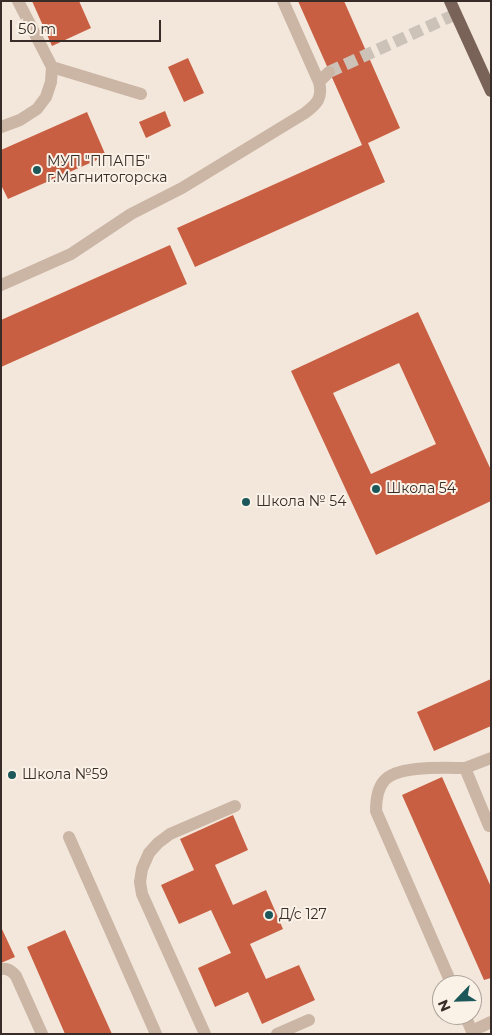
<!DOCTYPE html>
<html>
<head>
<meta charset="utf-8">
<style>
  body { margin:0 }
  #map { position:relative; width:492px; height:1035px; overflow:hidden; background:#f3e7db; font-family:Montserrat,sans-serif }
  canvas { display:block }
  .frame { position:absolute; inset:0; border:2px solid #372c27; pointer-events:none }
  .north { position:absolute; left:432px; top:975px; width:50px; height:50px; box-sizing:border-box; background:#faf1e7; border:1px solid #aca29a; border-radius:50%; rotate:246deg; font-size:14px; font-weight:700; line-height:20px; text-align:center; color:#372c27 }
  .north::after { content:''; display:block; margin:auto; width:18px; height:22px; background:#1c575a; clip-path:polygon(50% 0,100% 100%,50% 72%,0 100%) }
  .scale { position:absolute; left:10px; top:20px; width:151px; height:22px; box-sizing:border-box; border:2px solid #372c27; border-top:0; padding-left:6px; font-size:15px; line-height:18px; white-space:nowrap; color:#372c27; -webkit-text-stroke:4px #faf1e7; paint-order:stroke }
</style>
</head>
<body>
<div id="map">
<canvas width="492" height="1035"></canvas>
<div class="frame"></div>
<div class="north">N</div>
<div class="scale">50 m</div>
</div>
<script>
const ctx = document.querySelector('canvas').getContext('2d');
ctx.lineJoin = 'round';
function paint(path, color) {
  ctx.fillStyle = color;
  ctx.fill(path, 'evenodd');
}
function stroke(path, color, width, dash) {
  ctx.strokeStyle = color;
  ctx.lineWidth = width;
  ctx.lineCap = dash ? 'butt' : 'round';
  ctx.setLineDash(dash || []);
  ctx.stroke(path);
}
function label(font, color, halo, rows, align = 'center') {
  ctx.font = font + ' Montserrat,sans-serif';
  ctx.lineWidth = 4;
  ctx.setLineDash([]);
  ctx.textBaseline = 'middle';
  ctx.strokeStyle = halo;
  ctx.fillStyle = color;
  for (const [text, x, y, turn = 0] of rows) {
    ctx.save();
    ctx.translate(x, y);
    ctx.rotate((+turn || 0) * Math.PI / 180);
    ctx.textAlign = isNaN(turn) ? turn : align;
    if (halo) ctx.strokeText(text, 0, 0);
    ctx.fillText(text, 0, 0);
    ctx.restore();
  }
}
paint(new Path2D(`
  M32,1H79L91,28L52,46Z
  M298,1H344L400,128L368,143L385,182L195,267L177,228L362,145Z
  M188,58L204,93L184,102L168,67Z
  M165,111L171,126L146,138L139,122Z
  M87,112L106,156L8,199L1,185V150Z
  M170,245L187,284L1,367V320Z
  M418,312L491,470V501L376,555L291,371ZM399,363L436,444L371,474L333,393Z
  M491,679V726L434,751L417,712Z
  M442,777L491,887V978L484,980L402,795Z
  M233,815L248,850L215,865L233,905L266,890L283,929L250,944L266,979L299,965L315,1000L262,1024L248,992L215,1007L198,968L231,953L211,910L179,924L161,885L194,870L180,839Z
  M1,927L15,957L1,963Z
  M65,930L112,1034H65L27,947Z`), '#c95f42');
stroke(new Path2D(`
  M329,72L456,14`), '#cdc2b7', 12, [12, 6]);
stroke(new Path2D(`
  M283,1L319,82
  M52,67L141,94
  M1,127L20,120L37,109L46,97L51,82L52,67L18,1
  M1,285L71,254L131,214L182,188L305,113C317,104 323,98 319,82L329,72
  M489,826L465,768L491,758
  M69,837L156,1034
  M1,969C8,968 12,971 16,976L42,1034
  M452,985L376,811C376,800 377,789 384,781C397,765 445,768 465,768
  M465,1015L473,1034
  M472,1031L491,1022
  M205,1034L142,894L140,882L142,869L149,853L158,843L170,834L235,806
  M277,1034L309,1020`), '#cbb6a6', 12);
stroke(new Path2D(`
  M450,1L491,91`), '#796258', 12);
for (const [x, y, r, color] of [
  [37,170,5,"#1c575a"],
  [376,489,5,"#1c575a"],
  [246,502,5,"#1c575a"],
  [12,775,5,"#1c575a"],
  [269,915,5,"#1c575a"]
]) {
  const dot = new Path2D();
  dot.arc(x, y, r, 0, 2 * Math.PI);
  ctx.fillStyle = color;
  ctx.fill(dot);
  stroke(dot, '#faf1e7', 2);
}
label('14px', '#372c27', '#faf1e7', [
  ["МУП \"ППАПБ\"",47,162],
  ["г.Магнитогорска",47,178],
  ["Школа 54",386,489],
  ["Школа № 54",256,502],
  ["Школа №59",22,775],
  ["Д/с 127",279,915]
], 'left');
</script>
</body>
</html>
